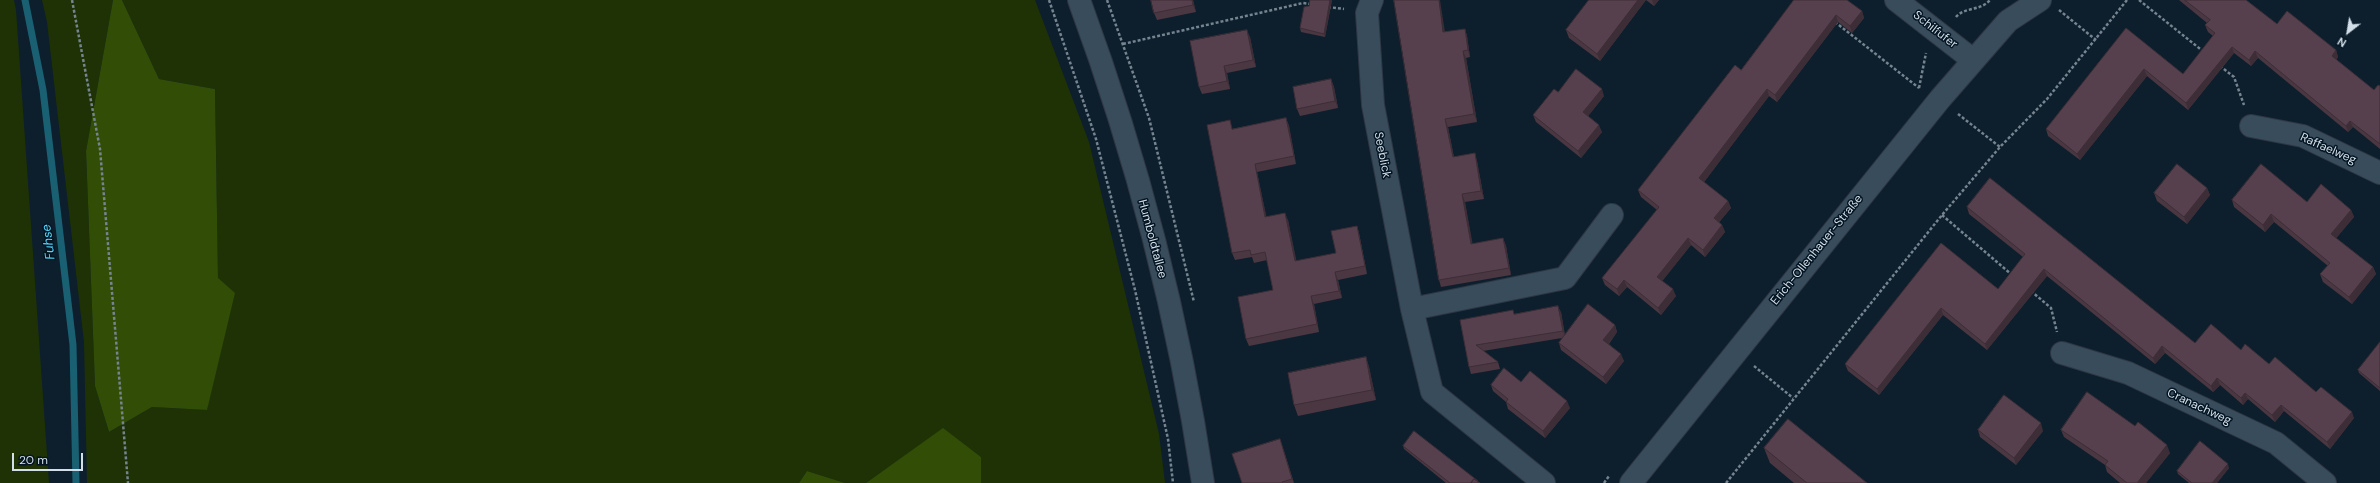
<!DOCTYPE html>
<html>
<head>
<meta charset="utf-8">
<style>
  body { margin:0 }
  #map { position:relative; width:2380px; height:483px; overflow:hidden; background:#0d1f2d; font-family:"DM Sans",sans-serif }
  canvas { display:block }
  .north { position:absolute; left:2328px; top:12px; width:40px; height:40px; -webkit-text-stroke:3px #041523; paint-order:stroke; rotate:211deg; font-size:11px; font-weight:700; line-height:16px; text-align:center; color:#d3dfe8 }
  .north::after { content:''; display:block; margin:auto; width:14px; height:18px; background:#d3dfe8; clip-path:polygon(50% 0,100% 100%,50% 72%,0 100%) }
  .scale { position:absolute; left:12px; top:453px; width:71px; height:18px; box-sizing:border-box; border:2px solid #d3dfe8; border-top:0; padding-left:5px; font-size:12px; line-height:14px; white-space:nowrap; color:#d3dfe8; -webkit-text-stroke:3px #041523; paint-order:stroke }
</style>
</head>
<body>
<div id="map">
<canvas width="2380" height="483"></canvas>
<div class="north">N</div>
<div class="scale">20 m</div>
</div>
<script>
const ctx = document.querySelector('canvas').getContext('2d');
ctx.lineJoin = 'round';
function paint(path, color) {
  ctx.fillStyle = color;
  ctx.fill(path, 'evenodd');
}
function stroke(path, color, width, dash) {
  ctx.strokeStyle = color;
  ctx.lineWidth = width;
  ctx.lineCap = dash ? 'butt' : 'round';
  ctx.setLineDash(dash || []);
  ctx.stroke(path);
}
function label(font, color, halo, rows, align = 'center') {
  ctx.font = font + ' "DM Sans",sans-serif';
  ctx.lineWidth = 3;
  ctx.setLineDash([]);
  ctx.textBaseline = 'middle';
  ctx.strokeStyle = halo;
  ctx.fillStyle = color;
  for (const [text, x, y, turn = 0] of rows) {
    ctx.save();
    ctx.translate(x, y);
    ctx.rotate((+turn || 0) * Math.PI / 180);
    ctx.textAlign = isNaN(turn) ? turn : align;
    if (halo) ctx.strokeText(text, 0, 0);
    ctx.fillText(text, 0, 0);
    ctx.restore();
  }
}
paint(new Path2D(`
  M0,0H14L16,10L49,483H0Z
  M42,0H113L86,151L95,386L109,432L152,407L207,410L218,278L215,89L159,79L122,0H1035L1089,142L1159,434L1165,483H981V457L943,429L866,483H845L807,471L799,483H87L84,342L47,22Z`), '#1f3205');
paint(new Path2D(`
  M113,0H122L159,79L215,89L218,278L235,293L207,410L152,407L109,432L95,386L86,151Z
  M943,428L981,457V483H866Z
  M807,471L845,483H799Z`), '#324d06');
stroke(new Path2D(`
  M25,0L43,90L73,345L76,483`), '#196073', 7);
const minor = new Path2D(`
  M1372,0L1367,13L1373,105L1412,309L1432,392L1544,483
  M1896,0L1973,60
  M2251,126L2303,136L2380,173
  M1412,309L1565,278L1612,215
  M2062,353L2128,373L2276,443L2325,483`);
const tertiary = new Path2D(`
  M1079,0C1136,154 1179,320 1203,483
  M1631,483L1940,99L2008,21L2040,0`);
stroke(minor, '#2e3743', 24);
stroke(tertiary, '#2e3743', 24);
stroke(new Path2D(`
  M72,0L100,149L128,483
  M1049,0L1096,139L1135,290L1168,439L1173,483
  M1107,0L1149,118L1194,302
  M2139,0L2204,52
  M1328,7L1344,9
  M2059,10L2096,40
  M1956,17C1964,7 1981,11 1990,0
  M1835,22L1919,88
  M1123,44L1303,3L1311,4
  M2220,66L2234,77L2244,105
  M1919,88L1926,53
  M1958,114L2000,147
  M1942,215L2011,274
  M2031,291L2051,308L2057,332
  M1754,366L1793,398
  M1604,483L1609,476
  M1726,483L1942,215L2000,147L2047,99L2127,0`), '#75848f', 2.5, [3, 2]);
stroke(minor, '#394c5c', 22);
stroke(tertiary, '#394c5c', 22);
paint(new Path2D(`
  M1193,0L1196,12L1157,20L1154,13Z
  M1332,0L1325,37L1301,32L1300,28L1309,6Z
  M1589,0H1659L1654,6L1646,0L1600,61L1569,38L1566,30Z
  M1794,0L1862,11L1864,18L1852,33L1838,22L1777,102L1769,96L1704,182L1728,201L1731,208L1719,222L1722,225L1725,232L1705,257L1691,245L1662,281L1676,296L1661,315L1627,287L1619,296L1605,285L1602,278L1657,210L1641,197L1638,190L1741,70Z
  M2179,0H2246L2277,24L2336,50L2338,57L2336,60L2374,90L2380,86V149L2353,127L2348,132L2258,58L2251,66L2234,53L2188,110L2147,76L2080,160L2048,136L2046,129L2126,28L2183,74L2213,36L2208,32L2205,25L2207,23Z
  M1465,29L1467,36L1470,57L1466,58L1477,122L1448,127L1454,157L1477,161L1484,199L1465,202L1472,244L1503,238L1506,246L1511,275L1441,287L1439,280L1445,32Z
  M1250,37L1256,67L1227,73L1230,89L1202,94L1199,87Z
  M1331,79L1334,87L1338,108L1300,116L1297,109Z
  M1558,92L1604,96L1588,116L1602,132L1581,158L1536,122L1533,115Z
  M1286,118L1289,126L1296,164L1257,172L1266,216L1288,220L1296,261L1336,253L1357,226L1359,233L1367,274L1338,280L1342,298L1314,304L1319,332L1249,346L1246,339L1273,290L1267,260L1254,263L1252,257L1235,260L1232,253L1233,129Z
  M2207,188L2210,195L2187,224L2157,201L2154,193Z
  M2232,200L2307,202L2351,210L2354,217L2336,238L2373,267L2376,274L2352,304L2323,282L2320,274L2328,266L2274,222L2265,232L2234,207Z
  M1967,207L2195,343L2241,350L2269,364L2316,392L2354,418L2330,449L2284,411L2275,422L2248,399L2243,405L2220,385L2213,392L2165,353L2155,364L2047,276L1987,350L1943,315L1879,395L1848,371L1845,364L1941,243L1998,289L2023,257L1969,214Z
  M1561,312L1565,335L1615,325L1617,332L1609,344L1624,361L1606,384L1561,350L1559,343L1562,338L1483,351L1498,362L1500,369L1471,374L1469,367L1460,320Z
  M2380,342V391L2359,373L2358,370Z
  M1366,357L1369,367L1376,400L1298,416L1294,405Z
  M1521,382L1570,408L1545,438L1508,409L1506,402L1493,391L1491,385Z
  M1978,430L2043,431L2016,465L1980,437Z
  M2061,430L2170,453L2146,483H2120L2107,472L2105,465L2064,437Z
  M1280,439L1294,483H1242Z
  M1403,446L1478,482L1480,483H1446L1404,449Z
  M1764,448L1867,483H1794L1770,463Z
  M2229,468L2217,483H2189L2178,474L2177,471Z`), '#4a3742');
paint(new Path2D(`
  M1192,0H1193L1196,12L1193,5Z
  M1330,0H1332L1325,37L1324,34Z
  M1439,0H1440L1446,39L1443,32Z
  M1638,0H1646L1600,61L1597,54Z
  M1652,0H1659L1654,6Z
  M1862,11L1864,18L1852,33L1850,26Z
  M1836,15L1838,22L1777,102L1775,95Z
  M1465,29L1467,36L1470,57L1468,50Z
  M1247,30L1250,37L1256,67L1253,60Z
  M2232,47L2234,53L2188,110L2186,103Z
  M2336,50L2338,57L2334,63L2332,56Z
  M1463,51L1466,58L1477,122L1474,114Z
  M2255,51L2258,58L2251,66L2249,60Z
  M1224,66L1227,73L1230,89L1227,81Z
  M2144,69L2147,76L2080,160L2077,154Z
  M1331,79L1334,87L1338,108L1335,101Z
  M1602,89L1604,96L1586,119L1583,112Z
  M1767,89L1769,96L1702,185L1699,178Z
  M1286,118L1289,126L1296,164L1294,156Z
  M1445,119L1448,127L1455,164L1453,157Z
  M2350,121L2353,127L2348,132L2346,126Z
  M1599,125L1602,132L1581,158L1578,151Z
  M1475,153L1477,161L1484,199L1481,191Z
  M1255,164L1257,172L1268,224L1265,217Z
  M2207,188L2210,195L2187,224L2184,217Z
  M1462,194L1465,202L1474,251L1471,244Z
  M1728,201L1731,208L1717,225L1714,218Z
  M2351,210L2354,217L2334,241L2331,234Z
  M1285,213L1288,220L1298,268L1295,261Z
  M2271,214L2274,222L2265,232L2263,225Z
  M1722,225L1725,232L1705,257L1703,250Z
  M1357,226L1359,233L1367,274L1365,266Z
  M1503,238L1506,246L1511,275L1509,268Z
  M1688,238L1691,245L1660,284L1657,277Z
  M2373,267L2376,274L2352,304L2349,297Z
  M2044,269L2047,276L1987,350L1985,344Z
  M1335,272L1338,280L1342,298L1339,291Z
  M1624,280L1627,287L1619,296L1617,289Z
  M1673,289L1676,296L1661,315L1658,308Z
  M1311,296L1314,304L1319,332L1317,324Z
  M1558,306L1561,312L1565,337L1563,331Z
  M1941,308L1943,315L1879,395L1877,389Z
  M1615,325L1617,332L1606,347L1603,340Z
  M2162,346L2165,353L2155,364L2153,358Z
  M1621,354L1624,361L1606,384L1603,377Z
  M1366,357L1369,367L1376,400L1372,390Z
  M2217,378L2220,385L2213,392L2211,386Z
  M2245,393L2248,399L2243,405L2241,398Z
  M1567,401L1570,408L1545,438L1543,431Z
  M2281,405L2284,411L2275,422L2272,415Z
  M2352,412L2354,418L2330,449L2327,442Z
  M2041,423L2043,431L2016,465L2014,458Z
  M1280,439L1285,454L1294,483L1292,479Z
  M2167,445L2170,453L2146,483H2137Z
  M2228,464L2229,468L2217,483H2212Z`), '#3c2d36');
const building = new Path2D(`
  M1151,0H1192L1193,5L1154,13Z
  M1310,0H1330L1324,34L1300,28L1304,7L1309,6Z
  M1394,0H1439L1443,32L1465,29L1468,50L1463,51L1474,114L1445,119L1453,157L1475,153L1481,191L1462,194L1471,244L1503,238L1509,268L1439,280Z
  M1589,0H1638L1597,54L1566,30Z
  M1794,0H1847L1862,11L1850,26L1836,15L1775,95L1767,89L1699,178L1728,201L1714,218L1722,225L1703,250L1688,238L1657,277L1673,289L1658,308L1624,280L1617,289L1602,278L1659,207L1638,190L1735,65L1741,70Z
  M2185,0H2246L2277,24L2287,11L2336,50L2332,56L2374,90L2378,85L2380,86V144L2350,121L2346,126L2255,51L2249,60L2232,47L2186,103L2144,69L2077,154L2046,129L2126,28L2183,74L2215,33L2205,25L2210,20Z
  M1247,30L1253,60L1224,66L1227,81L1199,87L1190,41Z
  M1576,69L1602,89L1583,112L1599,125L1578,151L1533,115L1554,89L1558,92Z
  M1331,79L1335,101L1297,109L1293,87Z
  M1286,118L1294,156L1255,164L1265,217L1285,213L1295,261L1336,253L1331,231L1357,226L1365,266L1335,272L1339,291L1311,296L1317,324L1246,339L1238,297L1273,290L1265,252L1251,255L1250,250L1232,253L1207,125L1230,120L1232,129Z
  M2177,164L2207,188L2184,217L2154,193Z
  M2261,164L2307,202L2321,184L2351,210L2331,234L2373,267L2349,297L2320,274L2330,263L2271,214L2263,225L2232,200Z
  M1990,178L2195,343L2211,324L2241,350L2245,344L2269,364L2275,357L2316,392L2321,387L2352,412L2327,442L2281,405L2272,415L2245,393L2241,398L2217,378L2211,386L2162,346L2153,358L2044,269L1985,344L1941,308L1877,389L1845,364L1941,243L1998,289L2025,254L1967,207Z
  M1588,304L1615,325L1603,340L1621,354L1603,377L1559,343Z
  M1558,306L1563,331L1476,345L1498,362L1469,367L1460,320L1513,310L1514,314Z
  M2380,342V388L2358,370Z
  M1366,357L1372,390L1294,405L1288,373Z
  M1504,368L1521,382L1530,371L1567,401L1543,431L1506,402L1508,399L1491,385Z
  M2087,392L2135,426L2138,422L2167,445L2137,483H2127L2105,465L2108,461L2061,430Z
  M2004,395L2041,423L2014,458L1978,430Z
  M1788,419L1867,483H1807L1764,448Z
  M1414,431L1478,481L1474,479L1471,483H1450L1403,446Z
  M1280,439L1292,479L1282,482L1283,483H1242L1232,454Z
  M2200,441L2228,464L2212,483H2192L2177,471Z
  M1474,479L1480,483H1471Z`);
paint(building, '#56404d');
stroke(building, '#3c2d36', 1);
label('12px', '#d3dfe8', '#041523', [
  ["Schilfufer",1935,30,38],
  ["Raffaelweg",2328,149,24],
  ["Seeblick",1382,155,79],
  ["Humboldtallee",1152,239,75],
  ["Erich-Ollenhauer-Straße",1817,250,-51],
  ["Cranachweg",2199,407,25]
]);
label('italic 13px', '#55d6fb', '#041523', [
  ["Fuhse",49,242,-97]
]);
</script>
</body>
</html>
